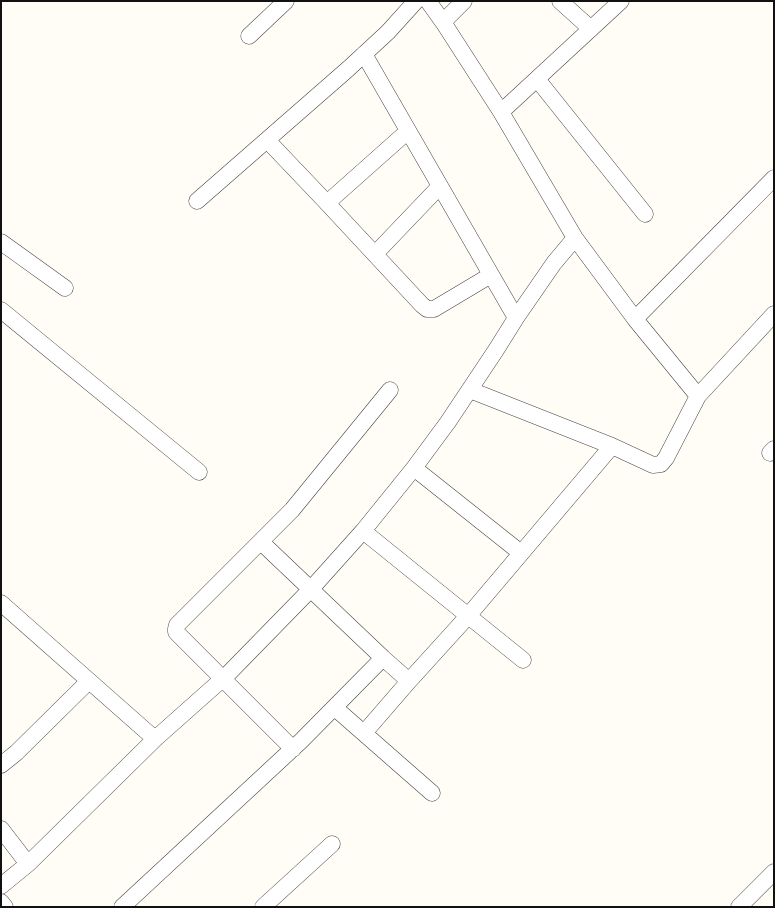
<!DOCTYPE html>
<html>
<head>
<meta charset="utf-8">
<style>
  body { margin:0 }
  #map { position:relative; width:775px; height:908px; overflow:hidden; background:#fffdf5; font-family:"PT Serif",serif }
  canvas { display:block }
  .frame { position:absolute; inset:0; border:2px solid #111; pointer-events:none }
</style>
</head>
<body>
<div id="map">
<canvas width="775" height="908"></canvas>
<div class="frame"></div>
</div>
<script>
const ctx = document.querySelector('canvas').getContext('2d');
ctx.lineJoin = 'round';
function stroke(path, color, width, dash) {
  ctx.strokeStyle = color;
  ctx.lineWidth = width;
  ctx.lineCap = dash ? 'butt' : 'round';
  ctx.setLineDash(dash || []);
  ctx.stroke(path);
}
const minor = new Path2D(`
  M428,1L443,22L501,112L575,238L635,319L698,396
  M560,1L591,29
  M443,22L464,1
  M249,36L286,1
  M364,54L516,318
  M537,79L645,214
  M501,112L621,1
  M267,140L327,203L422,305L427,309H434L491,275
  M197,201L348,69L388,32L416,1
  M327,203L408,131
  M1,242L65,288
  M375,254L440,186
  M1,310L199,472
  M635,319L774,178
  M470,390L612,446L653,465L661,464L666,458L698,396L774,314
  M770,453L774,449
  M414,468L521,553
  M363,531L523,660
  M261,542L383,658L409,681
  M1,603L155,739
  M335,708L432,793
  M364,733L409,681L468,616L612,446
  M293,749L176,632V629L177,625L292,510L390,390
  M1,765L16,753L89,681
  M1,829L28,864
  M1,886L28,864L155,739L227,675L311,589L363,531L414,468L448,422L496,350L516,318L554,263L575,238
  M1,902L5,907
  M122,907L301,741L383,658
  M263,907L332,844
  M739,907L774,872`);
stroke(minor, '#444', 17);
stroke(minor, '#fff', 16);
</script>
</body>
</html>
